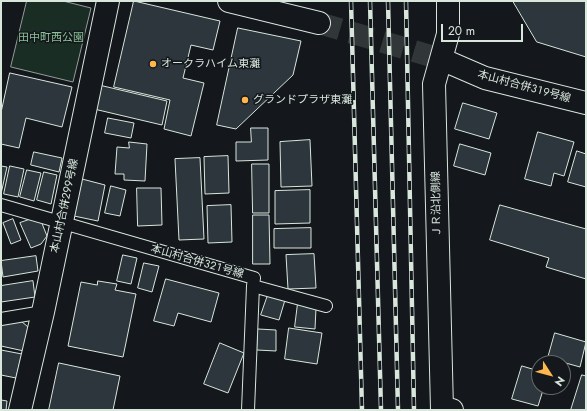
<!DOCTYPE html>
<html>
<head>
<meta charset="utf-8">
<style>
  body { margin:0 }
  #map { position:relative; width:587px; height:411px; overflow:hidden; background:#14181c; font-family:Jost,sans-serif }
  canvas { display:block }
  .frame { position:absolute; inset:0; border:2px solid #d8e6dc; pointer-events:none }
  .north { position:absolute; left:531px; top:355px; width:40px; height:40px; box-sizing:border-box; background:#14181c; border:1px solid #626a69; border-radius:50%; rotate:126deg; font-size:11px; font-weight:700; line-height:16px; text-align:center; color:#d8e6dc }
  .north::after { content:''; display:block; margin:auto; width:14px; height:18px; background:#ffb74d; clip-path:polygon(50% 0,100% 100%,50% 72%,0 100%) }
  .scale { position:absolute; left:441px; top:24px; width:82px; height:18px; box-sizing:border-box; border:2px solid #d8e6dc; border-top:0; padding-left:5px; font-size:12px; line-height:14px; white-space:nowrap; color:#d8e6dc; -webkit-text-stroke:3px #14181c; paint-order:stroke }
</style>
</head>
<body>
<div id="map">
<canvas width="587" height="411"></canvas>
<div class="frame"></div>
<div class="north">N</div>
<div class="scale">20 m</div>
</div>
<script>
const ctx = document.querySelector('canvas').getContext('2d');
ctx.lineJoin = 'round';
function paint(path, color) {
  ctx.fillStyle = color;
  ctx.fill(path, 'evenodd');
}
function stroke(path, color, width, dash) {
  ctx.strokeStyle = color;
  ctx.lineWidth = width;
  ctx.lineCap = dash ? 'butt' : 'round';
  ctx.setLineDash(dash || []);
  ctx.stroke(path);
}
function label(font, color, halo, rows, align = 'center') {
  ctx.font = font + ' Jost,"Noto Sans JP",sans-serif';
  ctx.lineWidth = 3;
  ctx.setLineDash([]);
  ctx.textBaseline = 'middle';
  ctx.strokeStyle = halo;
  ctx.fillStyle = color;
  for (const [text, x, y, turn = 0] of rows) {
    ctx.save();
    ctx.translate(x, y);
    ctx.rotate((+turn || 0) * Math.PI / 180);
    ctx.textAlign = isNaN(turn) ? turn : align;
    if (halo) ctx.strokeText(text, 0, 0);
    ctx.fillText(text, 0, 0);
    ctx.restore();
  }
}
const green = new Path2D(`
  M27,1H63L91,8L73,82L11,67Z`);
paint(green, '#1a2d24');
stroke(green, '#939e99', 1);
const building = new Path2D(`
  M134,1L220,21L213,50L191,45L183,78L204,83L191,136L164,129L170,100L114,87Z
  M513,1H586V57L537,42Z
  M238,28L301,41L293,75L236,129L217,125Z
  M10,73L72,87L62,127L26,118L19,148L1,144V113Z
  M99,85L167,101L162,125L94,109Z
  M463,103L497,113L489,139L455,129Z
  M108,118L134,123L131,138L105,133Z
  M251,128H268V160L236,161V142H251Z
  M538,132L574,142L564,176L554,173L551,186L525,179Z
  M310,140L312,186L281,187L280,142Z
  M129,142L147,144L145,181L124,180V174H115L117,147L129,148Z
  M460,144L491,153L485,175L454,166Z
  M577,151L586,154V187L568,182Z
  M34,152L62,158L59,172L31,165Z
  M228,156L229,193L205,194L204,157Z
  M200,158L204,239L179,240L175,159Z
  M252,164H269V213H253Z
  M1,166L7,167L1,194Z
  M10,166L24,169L18,197L4,194Z
  M27,170L41,173L34,201L20,197Z
  M44,172L57,175L51,204L37,200Z
  M82,179L105,185L98,221L74,216Z
  M111,186L126,190L120,216L105,213Z
  M137,188H161L162,225L138,226Z
  M310,190V223L275,224V191Z
  M231,205L232,242L208,243L207,206Z
  M500,205L586,229V279L546,267L549,258L490,240Z
  M253,215H269L270,264H253Z
  M13,219L21,240L11,244L3,223Z
  M31,219L41,221L47,236L41,244L31,248L20,223Z
  M311,228V248H274V229Z
  M314,254L316,288L288,289L286,255Z
  M123,255L137,258L131,284L117,281Z
  M36,256L38,271L3,277L1,261Z
  M144,263L159,266L152,292L138,288Z
  M166,279L219,293L211,322L178,313L174,326L154,321Z
  M33,281L35,297L1,302V286Z
  M98,281L117,284L115,290L136,294L123,357L68,346L81,282L97,285Z
  M268,295L285,300L279,320L261,315Z
  M298,303L316,308L315,329L295,327Z
  M21,321L28,327L24,351L1,346V325Z
  M289,328L322,333L317,364L285,359Z
  M258,329L276,330V351L257,350Z
  M555,333L586,342L580,367L548,358Z
  M220,343L244,353L228,393L204,384Z
  M1,350L22,354L16,378L1,375Z
  M59,363L120,376L113,410H49Z
  M522,366L539,371V387H544L538,406L512,399Z
  M582,375L586,376V410H571Z
  M1,400L7,401L6,410H1Z`);
paint(building, '#2c363c');
stroke(building, '#d8e6dc', 1);
stroke(new Path2D(`
  M319,23L441,59`), '#313739', 22, [22, 11]);
const service = new Path2D(`
  M1,205L254,278L253,286L326,306
  M1,319L43,312
  M248,410L253,286`);
const minor = new Path2D(`
  M229,1L319,23
  M441,59L485,78L586,103
  M20,410L43,312L108,1
  M442,410L434,84L448,34V1`);
const tertiary = new Path2D(`
  M442,408L452,410`);
stroke(service, '#d8e6dc', 14);
stroke(minor, '#d8e6dc', 24);
stroke(tertiary, '#d8e6dc', 24);
stroke(service, '#14181c', 12);
stroke(minor, '#14181c', 22);
stroke(tertiary, '#14181c', 22);
const rail = new Path2D(`
  M351,1L362,410
  M370,1L381,410
  M388,1L398,410
  M406,1L414,410`);
stroke(rail, '#d8e6dc', 4.5);
stroke(rail, '#14181c', 3, [9]);
for (const [x, y, r, color] of [
  [153,64,4,"#ffb74d"],
  [245,100,4,"#ffb74d"]
]) {
  const dot = new Path2D();
  dot.arc(x, y, r, 0, 2 * Math.PI);
  ctx.fillStyle = color;
  ctx.fill(dot);
  stroke(dot, '#14181c', 1.5);
}
label('11px', '#8ac095', '#14181c', [
  ["田中町西公園",51,38]
]);
label('11px', '#d8e6dc', '#14181c', [
  ["オークラハイム東灘",161,64],
  ["グランドプラザ東灘",253,100]
], 'left');
label('11px', '#d8e6dc', '#14181c', [
  ["本山村合併３１９号線",524,87,15],
  ["ＪＲ沿北側線",437,204,-91],
  ["本山村合併２９９号線",65,206,-78],
  ["本山村合併３２１号線",197,262,16]
]);
</script>
</body>
</html>
